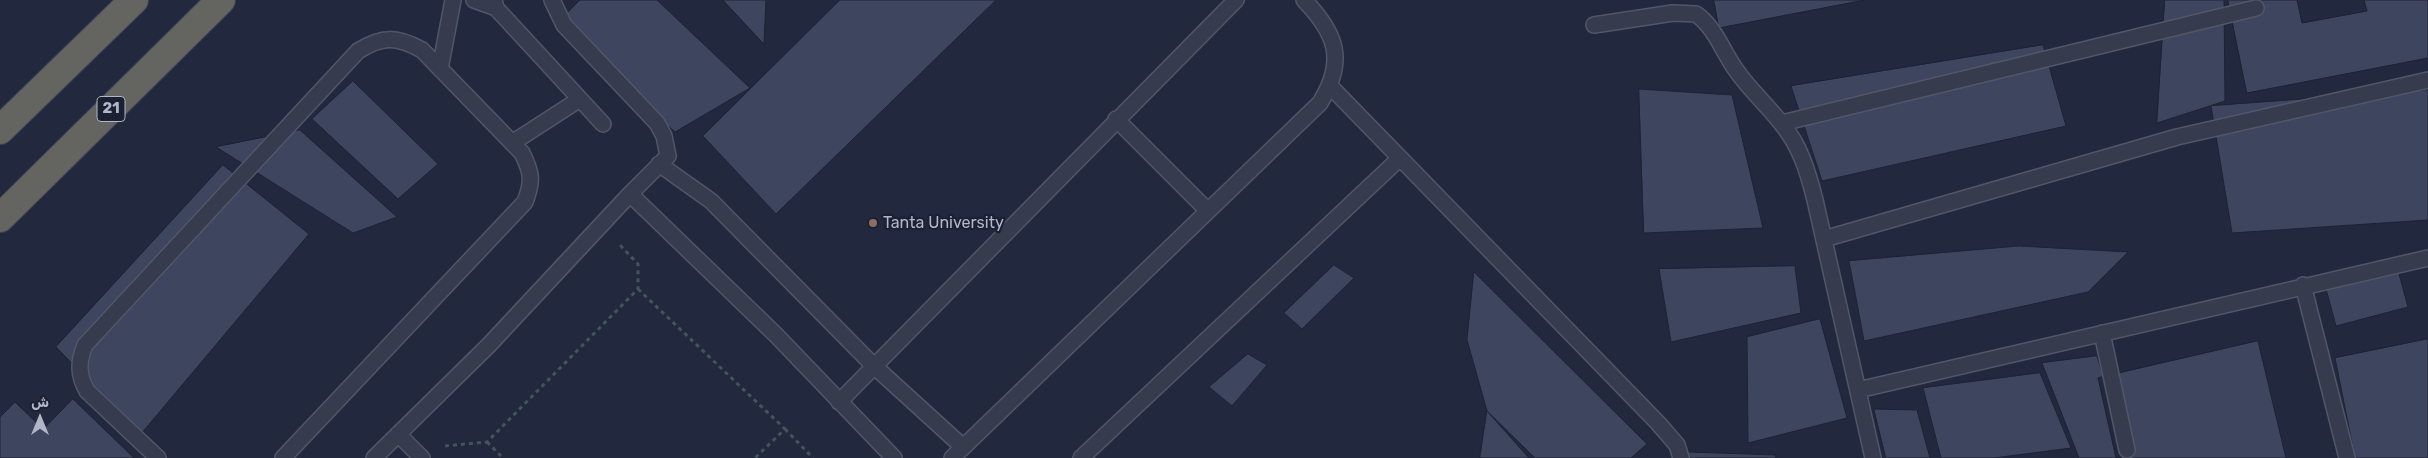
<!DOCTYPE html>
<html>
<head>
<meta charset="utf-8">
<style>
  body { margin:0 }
  #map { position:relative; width:2428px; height:458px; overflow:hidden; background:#22293e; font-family:Rubik,"Noto Sans Arabic",sans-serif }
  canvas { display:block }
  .north { position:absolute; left:15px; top:393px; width:50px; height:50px; -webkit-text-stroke:4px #1b2133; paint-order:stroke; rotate:0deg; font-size:14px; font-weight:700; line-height:20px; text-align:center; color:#b2b6c9 }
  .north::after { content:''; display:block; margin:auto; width:18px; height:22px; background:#b2b6c9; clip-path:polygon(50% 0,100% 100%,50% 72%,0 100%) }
</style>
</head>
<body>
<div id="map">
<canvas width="2428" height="458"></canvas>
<div class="north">ش</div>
</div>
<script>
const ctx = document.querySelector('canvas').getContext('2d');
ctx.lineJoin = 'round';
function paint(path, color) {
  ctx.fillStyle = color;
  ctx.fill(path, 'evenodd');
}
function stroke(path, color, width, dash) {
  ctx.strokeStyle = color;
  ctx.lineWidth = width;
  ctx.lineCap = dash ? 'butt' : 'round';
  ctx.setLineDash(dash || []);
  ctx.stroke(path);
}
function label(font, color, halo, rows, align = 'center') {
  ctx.font = font + ' Rubik,sans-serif';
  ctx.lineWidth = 4.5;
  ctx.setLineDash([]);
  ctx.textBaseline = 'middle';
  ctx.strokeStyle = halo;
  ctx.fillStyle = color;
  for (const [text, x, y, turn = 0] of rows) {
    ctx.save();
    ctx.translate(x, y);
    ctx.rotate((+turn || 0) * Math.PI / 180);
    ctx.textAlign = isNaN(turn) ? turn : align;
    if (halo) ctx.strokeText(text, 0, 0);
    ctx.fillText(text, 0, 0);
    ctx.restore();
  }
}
const building = new Path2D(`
  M580,0H657L750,88L675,132L554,27Z
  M723,0H766L764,44Z
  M840,0H996L776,214L703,136Z
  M1714,0H1865L1719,28Z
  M2165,0H2224L2225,101L2157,123Z
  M2228,0H2297L2302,23L2367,11L2364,0H2428V58L2247,93Z
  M2043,45L2066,126L1822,181L1791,86Z
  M353,81L438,164L398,199L312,119Z
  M1639,89L1732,95L1763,228L1644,233Z
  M2428,90V220L2232,233L2211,106Z
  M300,130L397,217L353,233L216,147Z
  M223,165L309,234L141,434L56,347Z
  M2019,246L2128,252L2088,292L1864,341L1849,261Z
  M1334,265L1354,278L1302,329L1284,313Z
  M1795,266L1801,313L1671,342L1659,269Z
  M2398,270L2408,307L2336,326L2326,289Z
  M1474,272L1647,444L1631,458H1535L1487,411L1467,340Z
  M1820,319L1847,418L1748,443L1747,337Z
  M2428,339V458H2355L2335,358Z
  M2258,341L2286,458H2116L2098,378Z
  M1248,354L1267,365L1232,406L1209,387Z
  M2097,356L2128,458H2079L2042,363Z
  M2040,373L2071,448L1994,458H1941L1923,388Z
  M73,399L134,458H0V417L15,402L43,429Z
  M1874,409L1917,410L1930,458H1886Z
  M1487,411L1529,458H1480Z
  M1689,452L1775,455L1776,458H1689Z`);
paint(building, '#3e455e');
stroke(building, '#1d2335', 1);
const service = new Path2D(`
  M474,0L496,8
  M494,0L496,8L603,124
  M1594,25L1673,13L1696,14C1715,27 1723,52 1736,70C1749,89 1767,105 1781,123C1800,145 1808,172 1815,200L1873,458
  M440,69L453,0
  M1330,86L1658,423L1677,445L1681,458
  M1116,119L1208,211
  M1782,123L2256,8
  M512,143L580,99
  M659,164L711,201L874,366L963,447
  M630,194L776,335L894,458
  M1824,239L2177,137L2428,80
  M2303,285L2347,458
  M2102,333L2127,450
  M1858,390L2428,258
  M839,402L1236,0
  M398,434L422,458
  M158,458L87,391C78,375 78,362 85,345L358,51C382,36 396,36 422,50L522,153C532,173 533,181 525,202L283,458
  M374,458L489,345L630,194L668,156L664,136L657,123L564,25L552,0
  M952,458L1320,103C1346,61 1337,34 1304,0
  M1081,458L1400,158`);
const trunk = new Path2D(`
  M0,130L134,0
  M0,218L221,0`);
stroke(service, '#515669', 18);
stroke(trunk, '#3e4356', 30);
stroke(new Path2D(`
  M638,289L785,429L755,458
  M785,429L813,458
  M487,442L503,458
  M445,446L487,442L638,289V264L619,244`), '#42545c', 3, [4, 4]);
stroke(service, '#363b4e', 15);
stroke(trunk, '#646460', 28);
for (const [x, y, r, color] of [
  [873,223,5,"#8d6e63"]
]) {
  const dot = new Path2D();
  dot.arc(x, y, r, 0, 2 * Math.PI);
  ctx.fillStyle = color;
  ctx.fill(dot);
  stroke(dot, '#1b2133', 2);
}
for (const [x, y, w] of [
  [111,109,28]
]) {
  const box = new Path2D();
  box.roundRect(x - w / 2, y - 12.5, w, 25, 4);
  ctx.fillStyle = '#1b2133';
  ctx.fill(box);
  stroke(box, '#b2b6c9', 1);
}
label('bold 15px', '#b2b6c9', null, [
  ["21",111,109]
]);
label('16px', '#b2b6c9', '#1b2133', [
  ["Tanta University",883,223]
], 'left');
</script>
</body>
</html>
